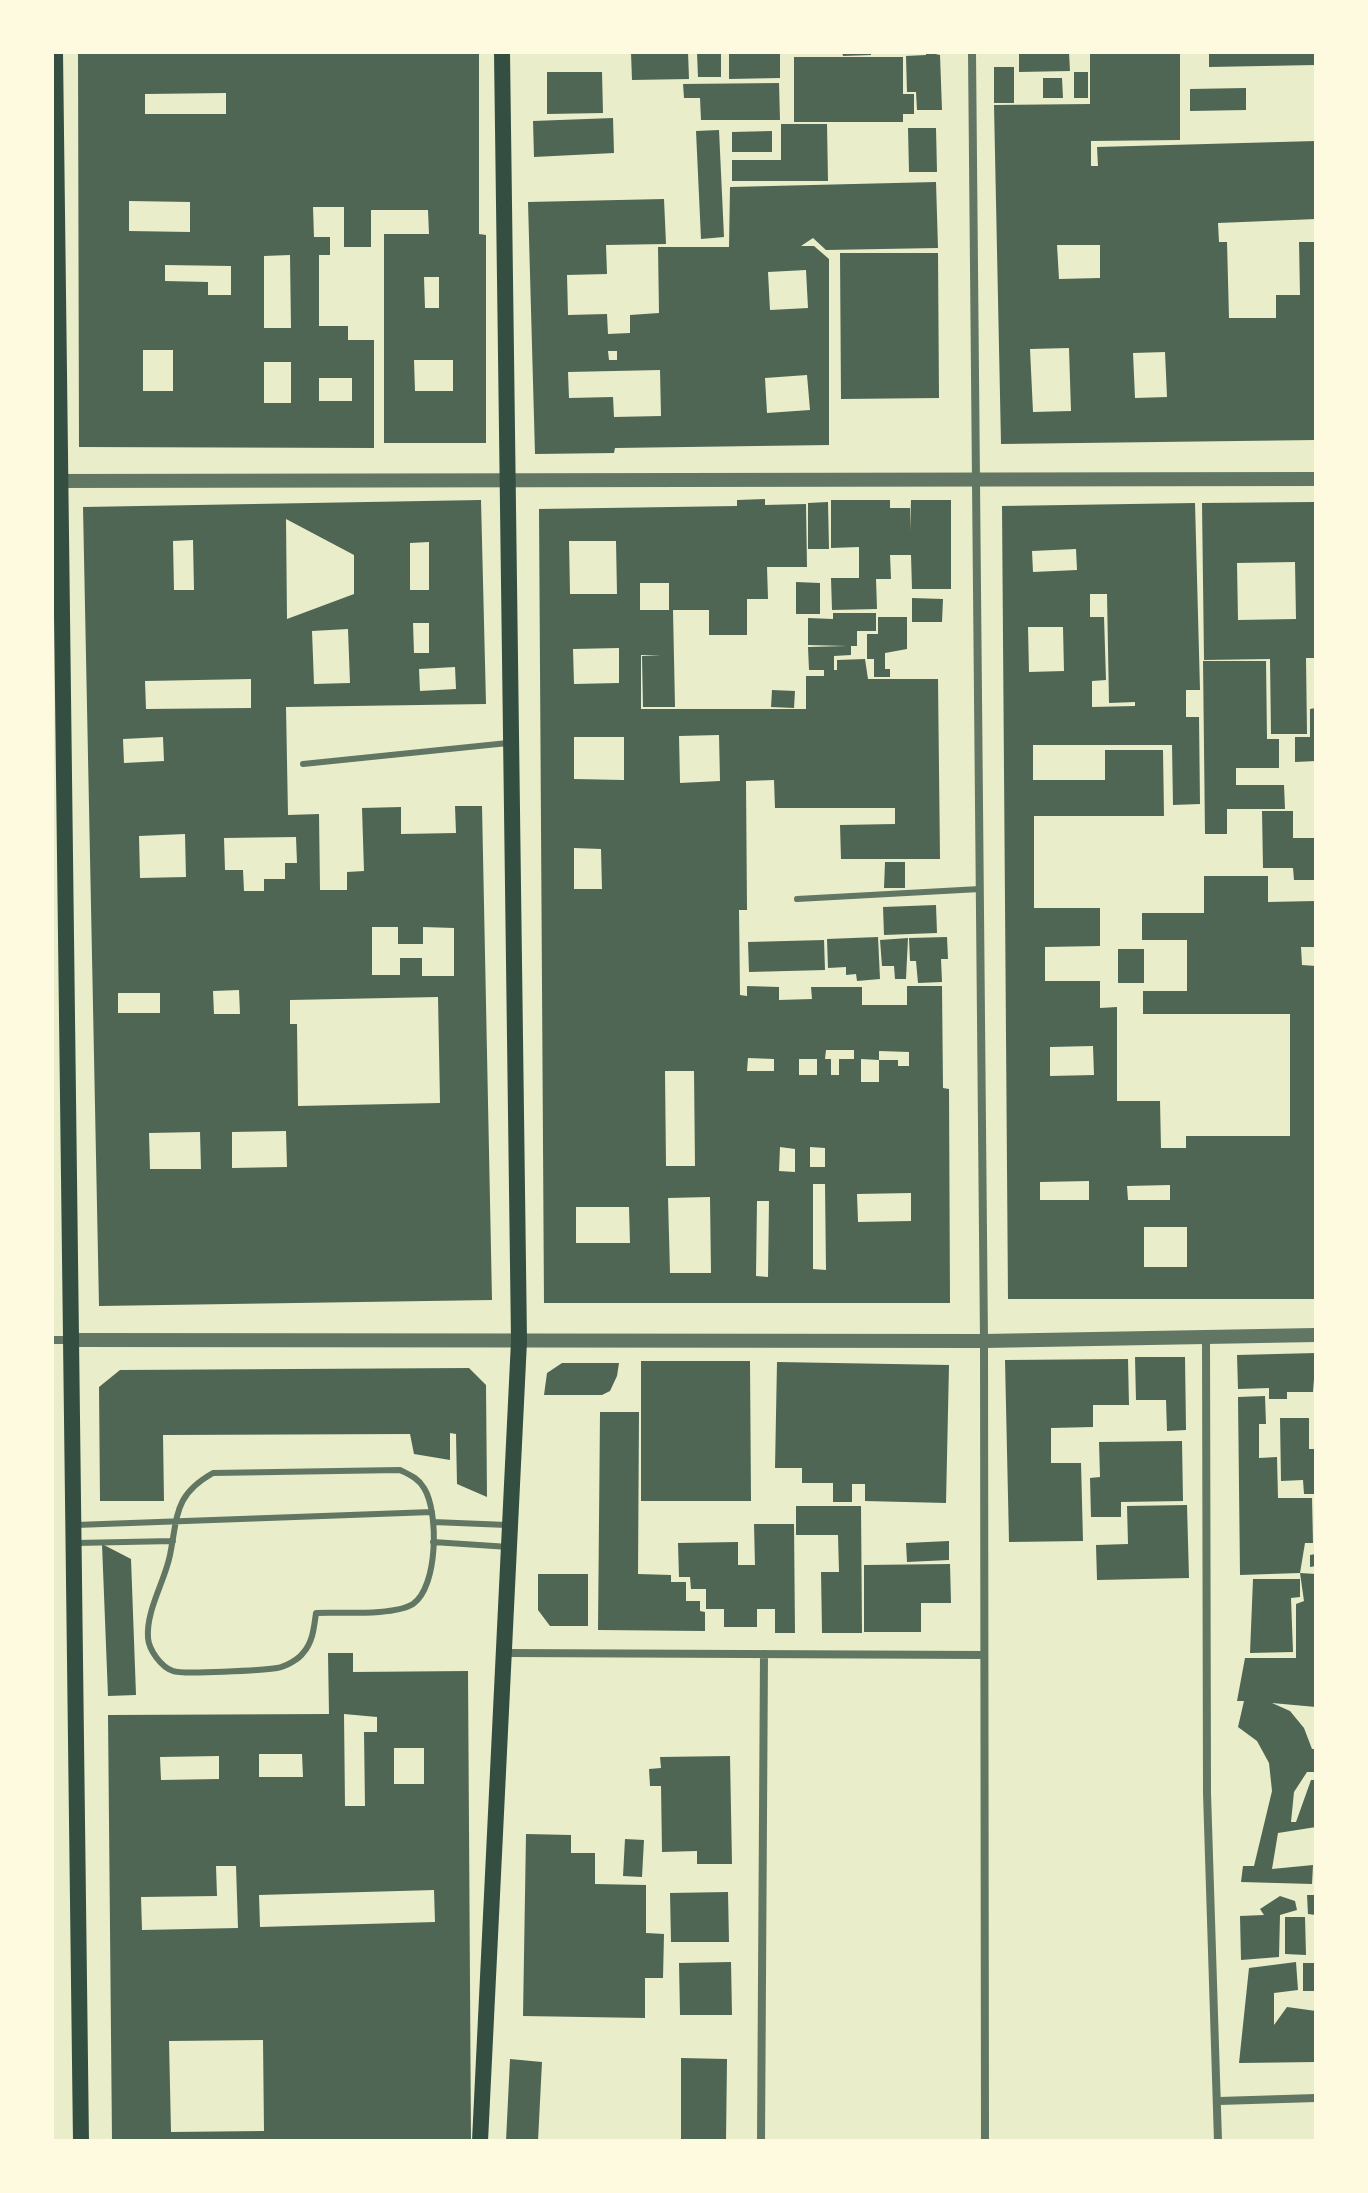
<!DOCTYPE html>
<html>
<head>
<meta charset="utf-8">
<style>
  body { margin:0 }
  #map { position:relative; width:1368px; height:2193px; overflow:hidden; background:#e9edc9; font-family:Raleway,sans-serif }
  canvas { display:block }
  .frame { position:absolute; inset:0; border:54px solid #fefae0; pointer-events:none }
</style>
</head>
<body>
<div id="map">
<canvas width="1368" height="2193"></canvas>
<div class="frame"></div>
</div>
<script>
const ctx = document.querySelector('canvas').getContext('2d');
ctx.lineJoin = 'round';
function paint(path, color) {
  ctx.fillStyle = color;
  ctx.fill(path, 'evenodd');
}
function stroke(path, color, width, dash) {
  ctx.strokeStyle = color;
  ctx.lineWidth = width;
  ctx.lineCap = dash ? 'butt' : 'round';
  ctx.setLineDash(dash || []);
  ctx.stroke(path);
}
paint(new Path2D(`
  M78,52H479V234L486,235V443H384V234H429L428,210H371V247H344V207H313L314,237H330V255H319V326H348V340H374V448L79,447ZM226,93V114H145V94ZM129,201L190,202V232L129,231ZM290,255L291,328H264V256ZM165,265L231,266V295H208V282L165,281ZM424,277H439V308H425ZM143,350H173V391H143ZM414,360H453V391H415ZM264,362H291V403H264ZM319,378H352V401H319Z
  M688,52L689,79L632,80L631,53Z
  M697,52H721V77H698Z
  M729,52H780V78L729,79Z
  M842,52H871V55L843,56Z
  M926,52L940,55L942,110H917L916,92H907L906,56L926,55Z
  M1019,52H1069L1070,71L1019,72Z
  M1090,52H1180V140L1091,141V166H1098L1097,147L1316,141V219L1218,223L1219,242H1227L1229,318H1276V295H1300L1299,242H1316V440L1001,444L994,105L1090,104ZM1057,245H1100V278L1059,279ZM1069,348L1071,411L1033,412L1030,349ZM1165,352L1167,397L1135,398L1133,353Z
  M1209,52H1316V65L1209,67Z
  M794,57H903V94H914V114H903V122H794Z
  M994,67H1014V103H994Z
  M547,72H602L603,113L547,114Z
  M1074,72H1088V98H1074Z
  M1043,78H1062L1063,98H1043Z
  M779,83L780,120H701L700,98H684L683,84Z
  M1246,88V110L1190,111V89Z
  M613,118L614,153L534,157L533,121Z
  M781,124H827L828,181H732V160H781Z
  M908,128H936L937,172H909Z
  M719,130L724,237L701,239L696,131Z
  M772,131V152H732V132Z
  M936,182L938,248L826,250L813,238L801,246H814L829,259V445L615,448L614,453L535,454L528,202L664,199L666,244L606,245L607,274L567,275L568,315L607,314L608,334L630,333V315L659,313L658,247H729L730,187ZM806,270L808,308L770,310L768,272ZM608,351H617V360H609ZM660,370L661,416L614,417L613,397L569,398L568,372ZM807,375L810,410L767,413L765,378Z
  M840,253H938L939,398L841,399Z
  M765,499V505L806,504L807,567H767L768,599H747V635H709V610H673L675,707H643L642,656L661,655H641V709H806V676H824V670H809L808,647L847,646L808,645V618L833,619V613H876V631H857V646H851V655L834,656V670H837V660L865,659L868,679H938L940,859H841L840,825L895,824V808H775L774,780L746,781L747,910H739L740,995L747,996V986L779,987V1000L812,999L811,987H862V1005H907V986H942L943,1088L949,1089L950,1303H544L539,509L737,506V500ZM569,541H616L617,594H570ZM640,583H669V610H640ZM619,648V683L574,684L573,649ZM719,735L720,781L680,783L679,736ZM574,737H624V780L574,779ZM574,848L601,849L602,889H574ZM826,1050H854V1059H839V1075H831V1059H825ZM879,1051L909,1052V1066H898V1060H879V1082H861V1059L879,1060ZM748,1058L774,1059V1071H747ZM799,1059H817V1075H799ZM665,1071H694L695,1166H666ZM780,1147L795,1149V1172L779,1171ZM810,1147L825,1148V1167H810ZM813,1184H825L826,1270L813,1269ZM911,1193V1221L858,1222L857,1194ZM710,1197L711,1273H670L668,1198ZM757,1201H769L768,1277L756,1276ZM576,1207H629L630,1243H576Z
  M481,500L486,704L286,707L288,815L319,814L320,890H347V872L364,871L362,808L401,807V834L456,833L455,806H482L492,1300L99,1306L83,507ZM286,519L354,555V594L287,619ZM193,540L194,590H174L173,541ZM429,542V590H410V543ZM413,623H429V653H414ZM348,629L350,683L314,684L312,631ZM455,667L456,689L420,691L419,669ZM251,679V708L146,709L145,681ZM163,737L164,761L124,763L123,739ZM185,834L186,877L140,878L139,836ZM296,837L297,863H285V879H264V891H244L243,870H225L224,838ZM372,927H398V944H423V927L454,928V976H422V958H400V975H372ZM239,990L240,1014H214L213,991ZM118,993H160V1013H118ZM438,997L440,1103L298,1106L297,1024H290V1000ZM286,1131L287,1167L232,1168V1132ZM200,1132L201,1169H150L149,1133Z
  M831,500H890V508H910V531L911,500H951V589H912L911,555H890L891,579H876L877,609L832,610L831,578H859V547L831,548Z
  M828,502L829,549H808V503Z
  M1316,502V658H1306L1307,734H1271L1270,659L1204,660L1202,503ZM1295,562L1296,619L1238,620L1237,563Z
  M1195,503L1200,690H1186V717H1199L1200,804L1173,805L1172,745H1033V780H1105V750H1163L1164,816H1034V908H1100V946L1045,947V981H1100V1008L1117,1007V1101H1160L1161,1148H1186V1136H1290V1014H1143V991H1187V940H1142V913H1204V876H1268V902L1316,901V947H1301L1302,965L1316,966V1299H1008L1002,506ZM1076,549L1077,570L1033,572L1032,551ZM1090,594H1107L1109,703L1135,702V706L1092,707V681L1106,680L1104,617H1090ZM1028,627H1063L1064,671L1029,672ZM1093,1046L1094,1075L1050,1076V1047ZM1089,1181V1200H1040V1182ZM1170,1185V1200H1128L1127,1186ZM1144,1227H1187V1267H1144Z
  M796,582L820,583V614H796Z
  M912,598L943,599L942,622H912Z
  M878,617H907V649L885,653V669H890V677H874V659H867V634H878Z
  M1203,661H1266L1267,739H1279V768H1236V785H1284L1285,809H1227V834H1205Z
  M772,690L795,691L794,708L771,707Z
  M1316,708V761L1295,762V737H1310V709Z
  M1262,811H1293V838H1316V880H1294L1293,868H1263Z
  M885,862H905V888H884Z
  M936,905L937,933L884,935L883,907Z
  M878,937L880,979L857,981L856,974L846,975V967L828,968L827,939Z
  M947,937L948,959H941L942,982L918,983L916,961H910L909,938Z
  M908,938L906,979H895L894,966H882L880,940Z
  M824,940L825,970L749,972L748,942Z
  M1118,949H1144V983H1118Z
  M1316,1353L1313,1392H1287V1399H1269V1388L1238,1389L1237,1355Z
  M1135,1357H1185L1186,1430L1167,1431L1166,1400H1136Z
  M1128,1359L1129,1405H1093V1427L1051,1428V1463H1081L1083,1541L1009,1542L1005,1360Z
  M641,1361H750L751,1501H641Z
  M777,1362L949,1365L946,1503L865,1501V1484H852V1502H833V1483H802V1468H775Z
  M562,1363H619L617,1376L610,1391L602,1395H544L547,1373Z
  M469,1368L486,1385L487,1497L457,1484L456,1434L450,1433V1460L414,1454L410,1434L163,1435L164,1501H100L99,1387L120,1370Z
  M1265,1396L1266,1424H1259V1458L1277,1457L1278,1498H1312L1313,1543H1305L1300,1573L1240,1575L1238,1397Z
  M600,1412H639L638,1574L671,1575V1582H686V1601H700V1611L705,1612V1631L598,1630Z
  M1280,1418H1309V1449H1316V1494H1304L1303,1480L1281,1481Z
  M1182,1441L1183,1501L1121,1502V1517H1091L1090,1478L1100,1477L1099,1442Z
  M1187,1505L1189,1578L1097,1580L1096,1545L1128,1544L1127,1506Z
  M796,1506H861L862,1633H822L821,1572H839L838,1535H796Z
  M754,1524H794L795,1633H775V1609H757V1627H724V1609H706V1589H691L690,1577H679L678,1543L738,1542V1565H755Z
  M949,1541V1560L907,1562L906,1543Z
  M102,1544L131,1559L136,1695L108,1696Z
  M1316,1554V1566L1310,1567V1555Z
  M950,1564L951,1603H921V1632H864V1565Z
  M1300,1573L1316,1574V1707L1272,1703L1290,1711L1304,1728L1312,1749H1316V1772H1307L1294,1792L1291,1822H1296L1311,1780H1316V1827L1278,1833L1272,1869L1313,1865L1312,1884L1241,1882L1243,1866H1254L1272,1791L1269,1763L1257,1741L1238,1727L1244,1701H1237L1245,1658H1296V1604L1304,1601Z
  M538,1574H588V1626H550L538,1610Z
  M1253,1579H1300V1597L1291,1598L1293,1652L1250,1653Z
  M328,1653H353V1672L468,1671L471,2141H112L108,1715L329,1714ZM344,1714L377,1717V1732H364L365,1806H345ZM394,1748H424V1784H394ZM259,1754H302L303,1777H259ZM219,1756V1779L161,1780L160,1757ZM216,1866H236L238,1928L142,1930L141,1897L217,1896ZM434,1890L435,1922L260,1927L259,1895ZM263,2040L264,2131L171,2132L169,2041Z
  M730,1756L732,1864H697V1851L662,1852L661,1786H650L649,1769L661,1768L660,1757Z
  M526,1834L571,1835V1853H595V1884L646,1885V1933L664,1934L663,1978H645V2018L523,2016Z
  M625,1839L644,1840L642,1877L623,1876Z
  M728,1892L729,1942H671L670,1893Z
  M1307,1895H1316V1915L1308,1914Z
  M1280,1896L1295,1901L1297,1910L1280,1915L1279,1957L1241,1960L1240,1916L1264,1915L1260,1909Z
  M1285,1917H1305L1306,1955L1285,1954Z
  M731,1962L732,2015H680L679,1963Z
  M1296,1962L1298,1990L1274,1993V2025L1287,2007L1316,2011V2062L1239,2063L1249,1968Z
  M1303,1963H1316V1991H1303Z
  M681,2058L727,2059L726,2141H681Z
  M510,2059L542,2062L538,2141H506Z`), '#4f6655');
stroke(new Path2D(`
  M303,764L508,743
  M797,899L980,889
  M400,1470C410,1475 418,1478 424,1488C439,1512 438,1587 413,1604C394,1616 340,1612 316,1613C314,1627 313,1642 303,1653C299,1659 285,1667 277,1668C264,1670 182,1675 173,1671C161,1667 149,1650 148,1638C146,1610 165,1581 170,1555C178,1515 174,1495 213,1473Z
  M433,1522L507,1525
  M76,1525L432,1512
  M433,1542L509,1547
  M76,1543L173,1541`), '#617663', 6);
stroke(new Path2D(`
  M972,52L984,1341L985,2141
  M1206,1337L1207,1793L1218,2141
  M52,1340H71
  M506,1653L984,1655
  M1219,2101L1316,2098
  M761,2141L764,1654`), '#617663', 8);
stroke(new Path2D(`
  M52,481L1316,479
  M74,1340L984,1341L1316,1335`), '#617663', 14);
stroke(new Path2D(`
  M55,52L81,2141
  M480,2141L519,1341L502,52`), '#344e41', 16);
</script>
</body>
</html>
